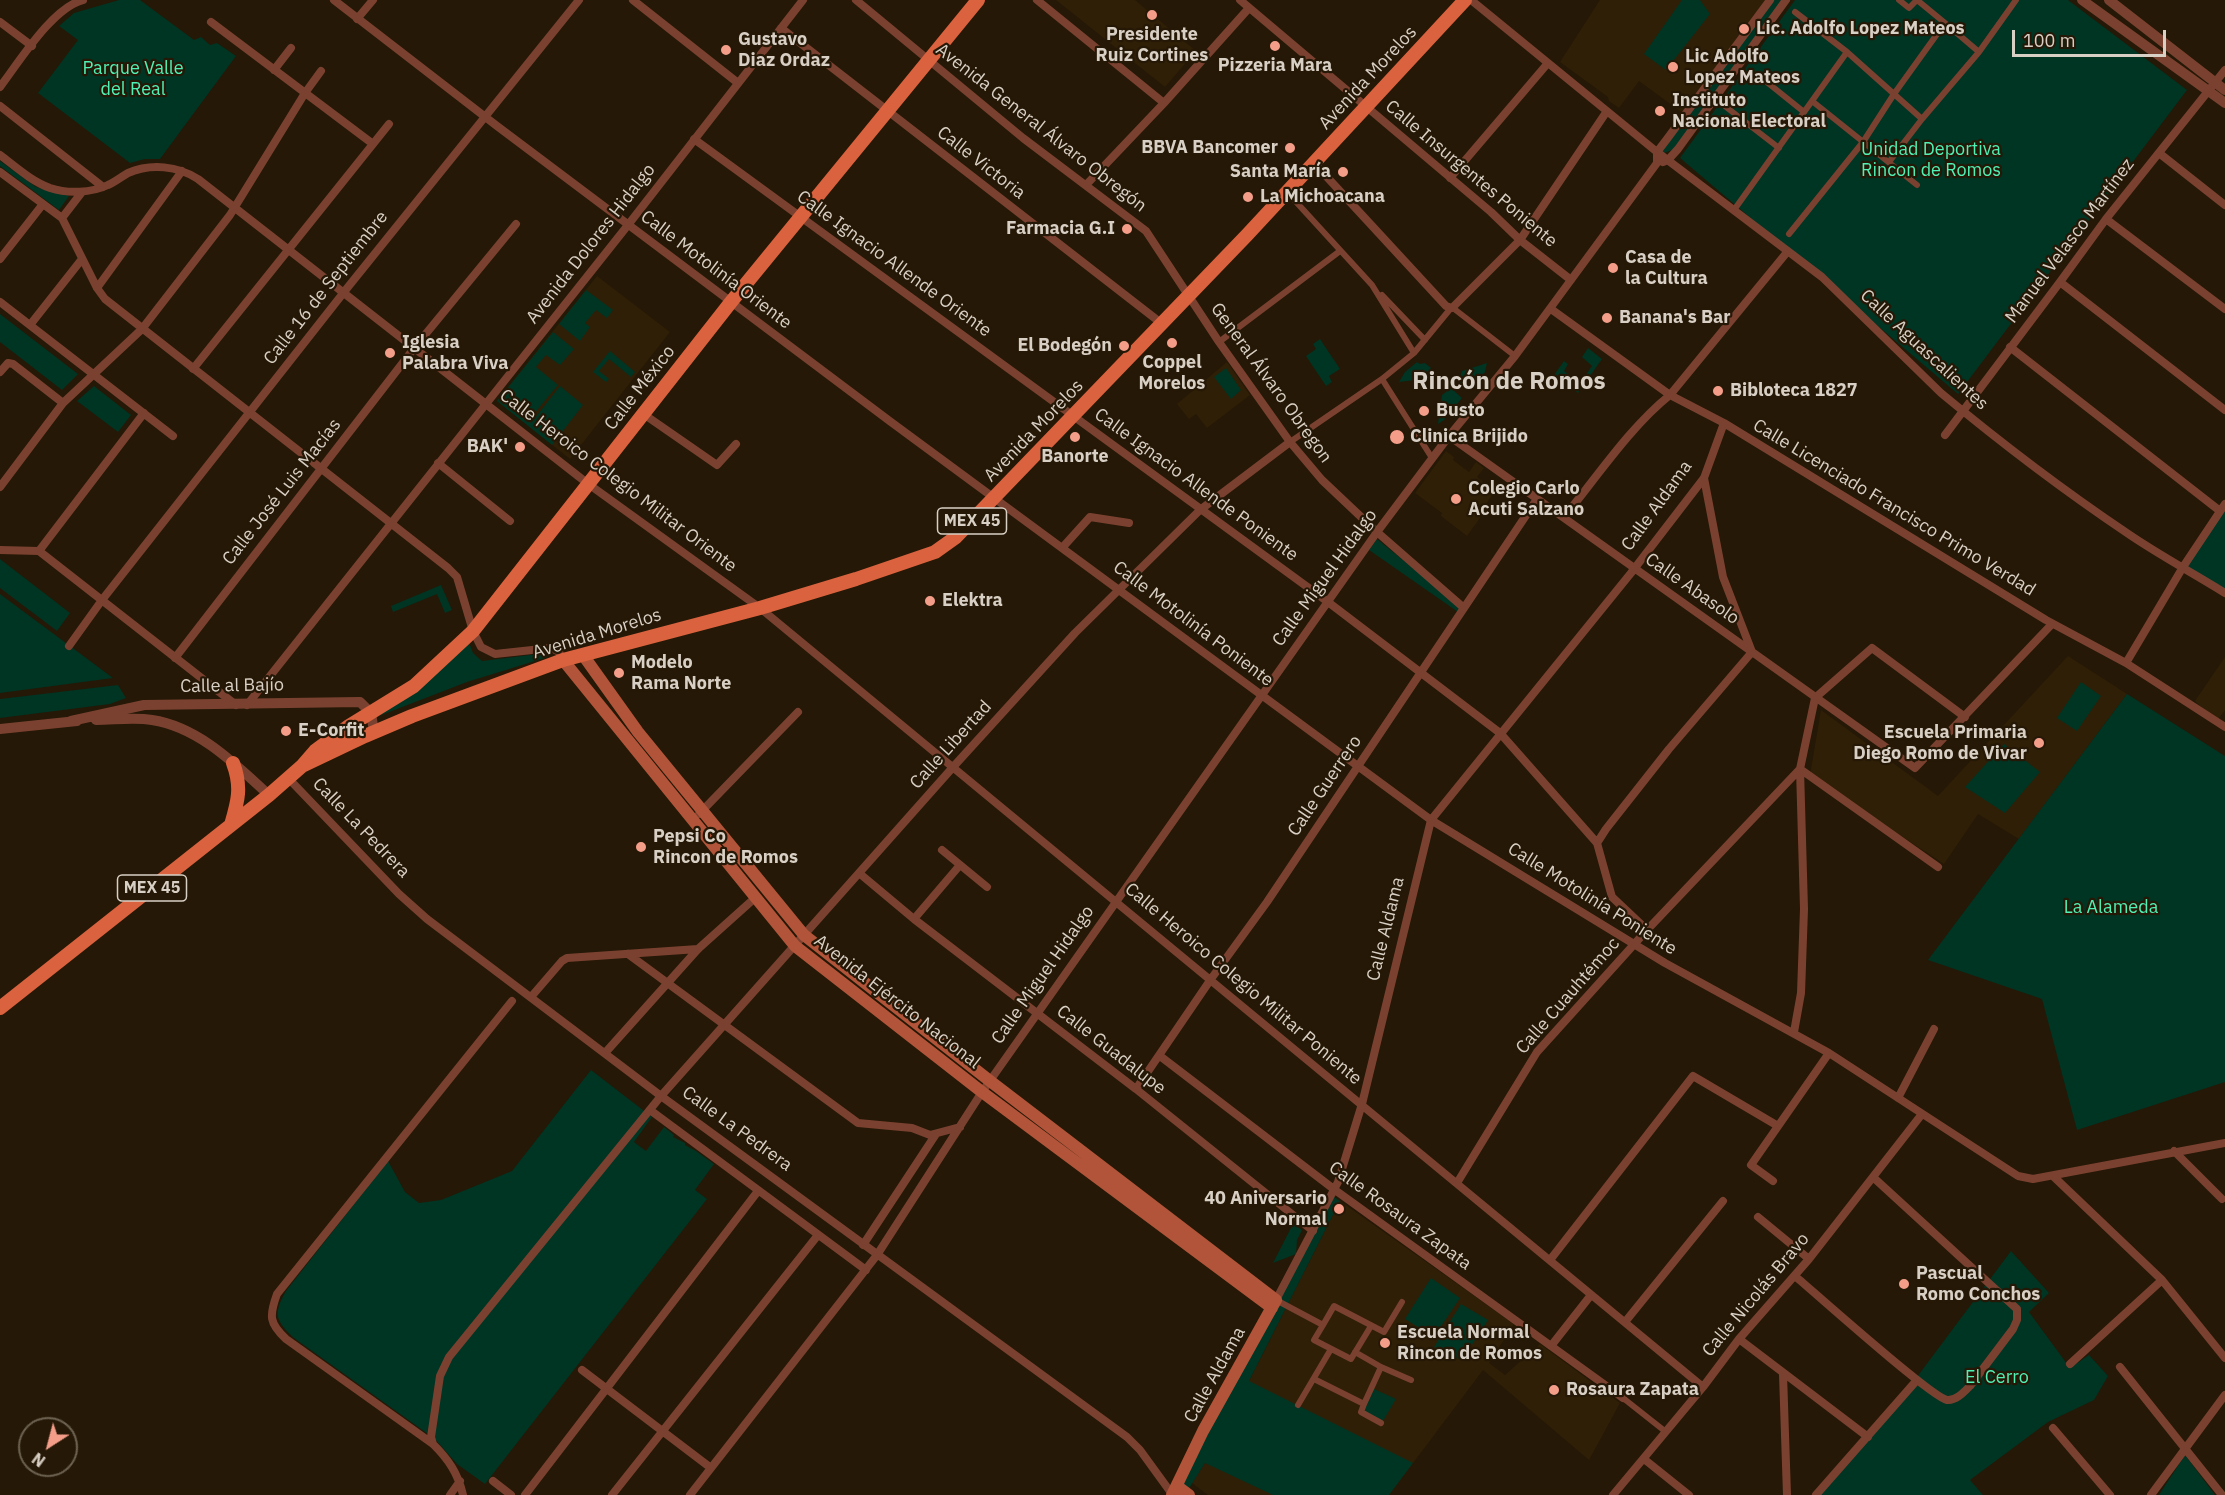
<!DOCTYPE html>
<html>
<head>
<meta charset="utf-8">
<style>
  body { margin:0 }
  #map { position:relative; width:2225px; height:1495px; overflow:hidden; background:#251806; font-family:"IBM Plex Sans",sans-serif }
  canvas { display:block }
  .north { position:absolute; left:18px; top:1417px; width:60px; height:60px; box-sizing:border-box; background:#251806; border:2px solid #6d6252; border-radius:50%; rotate:216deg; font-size:16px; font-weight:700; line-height:24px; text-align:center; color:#d9d0c5 }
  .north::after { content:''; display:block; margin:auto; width:21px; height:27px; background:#f49e8a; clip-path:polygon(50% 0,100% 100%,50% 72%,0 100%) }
  .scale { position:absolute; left:2012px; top:30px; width:154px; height:27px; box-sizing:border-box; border:3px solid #d9d0c5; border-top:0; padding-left:8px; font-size:18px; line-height:21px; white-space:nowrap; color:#d9d0c5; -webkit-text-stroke:4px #251806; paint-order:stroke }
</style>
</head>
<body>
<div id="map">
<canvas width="2225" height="1495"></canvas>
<div class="north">N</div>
<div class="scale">100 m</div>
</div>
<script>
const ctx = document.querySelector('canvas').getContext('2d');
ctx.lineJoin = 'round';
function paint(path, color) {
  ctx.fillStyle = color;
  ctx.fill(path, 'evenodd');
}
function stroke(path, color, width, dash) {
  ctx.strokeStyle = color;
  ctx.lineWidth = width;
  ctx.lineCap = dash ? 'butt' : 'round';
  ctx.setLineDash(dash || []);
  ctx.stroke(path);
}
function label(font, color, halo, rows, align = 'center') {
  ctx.font = font + ' "IBM Plex Sans",sans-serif';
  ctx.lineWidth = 4.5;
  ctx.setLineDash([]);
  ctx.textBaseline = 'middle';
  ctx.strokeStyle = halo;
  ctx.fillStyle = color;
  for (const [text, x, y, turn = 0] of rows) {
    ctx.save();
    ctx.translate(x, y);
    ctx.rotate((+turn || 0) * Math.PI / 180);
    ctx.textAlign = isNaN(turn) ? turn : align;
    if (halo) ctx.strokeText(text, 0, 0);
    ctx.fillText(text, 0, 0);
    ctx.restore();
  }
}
paint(new Path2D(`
  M1056,0H1135L1196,51L1165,87Z
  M1600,0H1765L1684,114L1639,81L1619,108L1609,101L1608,97L1560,62Z
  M597,276L670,332L570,459L497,401Z
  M1227,362L1250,395L1207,428L1196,414L1189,419L1177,404Z
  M1446,451L1454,457L1453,460L1469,472L1476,462L1484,468L1477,477L1495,491L1486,504L1488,507L1467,536L1441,516L1442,513L1415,493Z
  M2068,656L2127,694L2019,839L1978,814L1944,864L1810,776L1821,710L1938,796Z
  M2225,657V710L2216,722L2195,701Z
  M1340,1201L1514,1324L1489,1363L1505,1375L1540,1344L1620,1403L1589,1460L1483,1370L1389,1495H1208L1192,1483L1205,1463L1249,1381Z`), '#2f1f06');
paint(new Path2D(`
  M119,0H140L194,40L201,37L210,45L217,43L236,56L160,159H145L130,163L38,93L78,40L59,26L74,13Z
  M1682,0H1700L1710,14L1666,70L1644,54Z
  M1772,0H1785L1678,148L1661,154L1667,139Z
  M1795,0H2068L2187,90L1958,394L1680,158Z
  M0,161L36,187L69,196L59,210L0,166Z
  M586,290L613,310L607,318L596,310L585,323L590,327L580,341L559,324Z
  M0,314L78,374L62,390L0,342Z
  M553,332L574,349L560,365L546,355L536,367L558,385L528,421L531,423L560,386L583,405L552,445L497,401Z
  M1320,339L1340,369L1329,376L1332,382L1326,386L1306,356L1316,349L1313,344Z
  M1588,348L1602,359L1578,393L1559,380L1557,381L1552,378L1564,361L1568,364L1564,371L1580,383L1592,366L1582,357Z
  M610,351L635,372L631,377L609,359L599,371L609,379L606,382L593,372Z
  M1417,362L1420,364L1425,363L1431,368L1424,379L1399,382L1405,372Z
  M1487,363L1485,372L1469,391L1458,381L1462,371Z
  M1226,368L1241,390L1231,399L1214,377Z
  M94,386L131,415L118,432L77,401Z
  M1451,388L1462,398L1444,420L1438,424L1442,395Z
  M2225,511V593L2183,567Z
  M1377,539L1461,607L1458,612L1369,550Z
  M0,559L70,613L57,631L0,588Z
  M441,585L452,610L445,613L437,594L393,612L391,606Z
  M0,594L113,678L0,693Z
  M468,640L473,653L482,661L546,653L548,657L467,682L379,716Z
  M2081,682L2101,696L2077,731L2057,718Z
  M118,685L126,698L110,704L0,718V699Z
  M2127,694L2225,756V1082L2077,1130L2042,999L1928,960Z
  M2004,744L2040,772L2005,813L1965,787Z
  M591,1070L652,1117L634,1142L646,1151L664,1127L674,1135L673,1137L685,1143V1145L696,1151L714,1164L695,1190L707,1199L485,1484L457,1464L435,1439L294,1338C275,1320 273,1314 286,1291L388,1161L405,1192L419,1203L441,1200L512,1171Z
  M1334,1197L1340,1201L1249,1381L1413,1463L1389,1495H1273L1205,1463L1188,1490L1180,1486Z
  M1293,1224L1302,1230L1297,1240L1296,1254L1273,1263Z
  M2011,1251L2049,1293L2029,1312L2070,1368L2089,1355L2108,1376L2094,1400L2048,1422L1970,1480L1983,1495H1816L1914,1381Z
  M1431,1278L1460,1298L1434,1337L1405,1319Z
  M1461,1304L1488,1320L1462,1360L1434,1347Z
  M1374,1389L1396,1399L1383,1421L1364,1411Z
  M2185,1455L2215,1495H2159Z`), '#003423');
stroke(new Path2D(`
  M1899,0L1909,8L1917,0
  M1795,12L1847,52L1922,119
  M1945,23L1979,52L2016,0
  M1758,75L1804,112
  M1812,101L1917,185
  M1726,107L1779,148
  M1889,162L1922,119L1979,52
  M1287,192L1372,285L1414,353
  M1734,210L1847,52
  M1789,234L1863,142L1894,94L1945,23L1917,0
  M1382,295L1425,340
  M1453,308L1515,356
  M1219,342L1340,251
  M1382,379L1432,458
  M1290,442L1382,379L1414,353L1451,308
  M1276,1300L1323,1325L1334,1306L1384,1332L1402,1302
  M1323,1325L1314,1340L1351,1359L1371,1326
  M1381,1367L1411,1380
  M1314,1379L1364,1404L1381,1367L1355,1352
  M1623,1398L1666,1432
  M1364,1404L1361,1412L1381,1423
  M1298,1405L1331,1349`), '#7b4130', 6);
stroke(new Path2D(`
  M334,0L497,126L891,422L1431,820L1665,963L1829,1053L2018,1176L2033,1179L2225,1143
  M633,0L738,83
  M856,0L1023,138L1146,231L1219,342L1290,442L1322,480L1377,532L1464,608
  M1037,0L1164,103
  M1240,0L1491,212L1520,240L1571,280
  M1471,0L1657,152L1822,277L1941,393C2000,442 2063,490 2127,533C2159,555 2193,573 2225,593
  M357,19L373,0
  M0,22L32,46
  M211,22L373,144
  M781,28L1161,323
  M274,70L291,48
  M0,87C19,62 53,7 83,0
  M0,106L103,187
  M694,139L1328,602L1500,733L1597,843L1612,897L1647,930
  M2159,153L2225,205
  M0,155C16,167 31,181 50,188C68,194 91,193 108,185C115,182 121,177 128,173C151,163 178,166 198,179L587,483L760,608L1703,1387
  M1663,162L1668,160L1678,149L1786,0
  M1314,163L1446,306L1452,308L1520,240L1607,111
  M0,172L62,218L97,288L105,299L448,568L457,577L473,631L481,647L495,654L551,648L559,652L563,660
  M1450,178L1548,63
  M1086,185L1164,103L1249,8
  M62,218L82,192
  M2106,219L2225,309
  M0,259L43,204
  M2060,282L2225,410
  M97,288L182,171
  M0,302L173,436
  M1551,309L1670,395L1724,423L2046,620L2126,663L2225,727
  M30,325L82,259
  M2010,347L2220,511
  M193,369L389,124
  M0,372L8,363L13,364L63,403
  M642,413L717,465L736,444
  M1945,435L2060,282L2106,219L2225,70
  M1449,436L1915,768L2052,624
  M438,463L510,521
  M0,487L63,403L142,329L230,215L305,93L321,71
  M1564,517C1597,477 1630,427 1670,395L1788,251
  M1062,548L1090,517L1129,523
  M0,550L39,551L236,705
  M39,551L144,413
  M69,646L102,600L348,287L579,0
  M175,658L415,347L516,224
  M2126,663L2183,567L2225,504
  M247,705L628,225L803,0
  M289,779L399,894L427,919L661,1096L1127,1437L1140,1450L1172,1494
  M699,814L798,712
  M1597,843L1606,829L1669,749L1752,652L1723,577L1704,478
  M942,850L987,887
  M859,873L914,919L1136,1089L1313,1231
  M914,919L960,865
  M628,954L858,1123L912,1128L930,1135L960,1127
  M531,997L562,961L567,958L698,949
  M1794,1032L1801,993L1804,909L1800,769L1815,698L1872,648L1965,717
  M605,1053L698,949L756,897
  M1160,1056L1335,1190L1623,1398
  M1136,1089L1211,979L1267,902L1537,499
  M1898,1098L1934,1029
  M650,1110L866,1270
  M2174,1151L2222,1199
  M2053,1176L2162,1280L2225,1358
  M1773,1181L1751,1165L1829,1053
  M1457,1183L1537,1052L1647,930L1800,769L1938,867
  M1758,1217L1809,1259
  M863,1245L936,1134
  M1550,1260L1693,1076L1778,1126
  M1795,1276C1815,1293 1931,1397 1947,1400C1956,1401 1964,1392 1970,1386L2013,1329L2017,1320V1309L1874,1178
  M1276,1300L1338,1182L1362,1104L1431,820L1631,573L1704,478L1724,423
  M1625,1322L1723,1201
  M1739,1339L1868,1437
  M1551,1346L1591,1295
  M2070,1364L2162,1280
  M2120,1367L2222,1495
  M582,1370L711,1468
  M1783,1374L1787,1495
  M2053,1428L2110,1495
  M433,1444L431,1437L440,1376L449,1357L661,1096L954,766L1075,633L1200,510L1290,442
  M1644,1459L1689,1495
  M493,1481L511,1495
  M450,1495L460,1481
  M463,1495C458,1473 448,1459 433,1444L286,1339C269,1323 269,1316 277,1294L512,1001
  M525,1495L758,1191
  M612,1495L818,1235
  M690,1495L877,1255L982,1092L1377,532L1449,436L1515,356L1657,163V152L1667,139L1770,0
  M1613,1495L1703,1387L1739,1339L1809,1259L1922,1114
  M1816,1495L1917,1380
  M2151,1495L2225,1395`), '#7b4130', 8);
stroke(new Path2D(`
  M2082,0L2225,103
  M2109,0L2225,90
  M96,720C114,720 134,717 152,720C199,727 236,765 269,795
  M71,721L144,705L360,702L371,713L374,732
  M0,729L77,721`), '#7b4130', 10);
stroke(new Path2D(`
  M583,655L638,732L804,935L990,1081L1276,1300L1203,1431L1172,1495
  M563,660L795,946L982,1092L1272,1308
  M1177,1486L1189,1495`), '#b15439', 12);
stroke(new Path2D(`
  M302,766L365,736L412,716L563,660L760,608L856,579L935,552L956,537L1247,235L1465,0
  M231,825C238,801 242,787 233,763
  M0,1008L269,795L302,766L315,751L349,726L414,686L473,631L731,302L978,0`), '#db623e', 14);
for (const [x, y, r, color] of [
  [1152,15,6,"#f49e8a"],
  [1744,29,6,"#f49e8a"],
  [1275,46,6,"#f49e8a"],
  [726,50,6,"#f49e8a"],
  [1673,67,6,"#f49e8a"],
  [1660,111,6,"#f49e8a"],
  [1290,148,6,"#f49e8a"],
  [1343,172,6,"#f49e8a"],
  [1248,197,6,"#f49e8a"],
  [1127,229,6,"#f49e8a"],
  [1613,268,6,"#f49e8a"],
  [1607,318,6,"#f49e8a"],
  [1172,343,6,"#f49e8a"],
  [1124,346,6,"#f49e8a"],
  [390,353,6,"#f49e8a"],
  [1718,391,6,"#f49e8a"],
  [1424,411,6,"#f49e8a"],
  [1075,437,6,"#f49e8a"],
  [1397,437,8,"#f49e8a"],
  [520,447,6,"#f49e8a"],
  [1456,499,6,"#f49e8a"],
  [930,601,6,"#f49e8a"],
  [619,673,6,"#f49e8a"],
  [286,731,6,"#f49e8a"],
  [2039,743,6,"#f49e8a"],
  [641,847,6,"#f49e8a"],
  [1339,1209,6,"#f49e8a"],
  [1904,1284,6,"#f49e8a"],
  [1385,1343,6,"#f49e8a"],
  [1554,1390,6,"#f49e8a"]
]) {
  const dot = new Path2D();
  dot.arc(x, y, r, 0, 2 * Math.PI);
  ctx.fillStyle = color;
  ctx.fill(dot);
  stroke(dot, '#251806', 2);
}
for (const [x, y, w] of [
  [972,521,69],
  [152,888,69]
]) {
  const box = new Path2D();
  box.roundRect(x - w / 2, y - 13, w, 26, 4.5);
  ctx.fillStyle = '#251806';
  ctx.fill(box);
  stroke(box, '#d9d0c5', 1.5);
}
label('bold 16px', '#d9d0c5', null, [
  ["MEX 45",972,521],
  ["MEX 45",152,888]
]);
label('bold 18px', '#d9d0c5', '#251806', [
  ["Lic. Adolfo Lopez Mateos",1756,29],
  ["Presidente",1152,35,"center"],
  ["Ruiz Cortines",1152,56,"center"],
  ["Gustavo",738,40],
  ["Diaz Ordaz",738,61],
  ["Lic Adolfo",1685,57],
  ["Lopez Mateos",1685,78],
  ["Pizzeria Mara",1275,66,"center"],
  ["Instituto",1672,101],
  ["Nacional Electoral",1672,122],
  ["BBVA Bancomer",1278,148,"right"],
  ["Santa María",1331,172,"right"],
  ["La Michoacana",1260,197],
  ["Farmacia G.I",1115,229,"right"],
  ["Casa de",1625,258],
  ["la Cultura",1625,279],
  ["Banana's Bar",1619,318],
  ["Iglesia",402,343],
  ["Palabra Viva",402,364],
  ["El Bodegón",1112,346,"right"],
  ["Coppel",1172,363,"center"],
  ["Morelos",1172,384,"center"],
  ["Bibloteca 1827",1730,391],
  ["Busto",1436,411],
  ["Clinica Brijido",1410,437],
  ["BAK'",508,447,"right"],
  ["Banorte",1075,457,"center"],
  ["Colegio Carlo",1468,489],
  ["Acuti Salzano",1468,510],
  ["Elektra",942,601],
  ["Modelo",631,663],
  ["Rama Norte",631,684],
  ["E-Corfit",298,731],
  ["Escuela Primaria",2027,733,"right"],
  ["Diego Romo de Vivar",2027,754,"right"],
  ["Pepsi Co",653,837],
  ["Rincon de Romos",653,858],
  ["40 Aniversario",1327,1199,"right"],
  ["Normal",1327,1220,"right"],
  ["Pascual",1916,1274],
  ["Romo Conchos",1916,1295],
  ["Escuela Normal",1397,1333],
  ["Rincon de Romos",1397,1354],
  ["Rosaura Zapata",1566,1390]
], 'left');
label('18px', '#4ff1b5', '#251806', [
  ["Parque Valle",133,69],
  ["del Real",133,90],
  ["Unidad Deportiva",1931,150],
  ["Rincon de Romos",1931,171],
  ["La Alameda",2111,908],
  ["El Cerro",1997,1378]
]);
label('18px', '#d9d0c5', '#251806', [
  ["Avenida Morelos",1368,78,-47],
  ["Avenida General Álvaro Obregón",1041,128,38],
  ["Calle Victoria",981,163,38],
  ["Calle Insurgentes Poniente",1471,174,40],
  ["Manuel Velasco Martínez",2070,241,-53],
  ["Avenida Dolores Hidalgo",591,244,-52],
  ["Calle Ignacio Allende Oriente",894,264,36],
  ["Calle Motolinía Oriente",716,270,37],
  ["Calle 16 de Septiembre",326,288,-52],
  ["Calle Aguascalientes",1924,350,43],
  ["General Álvaro Obregon",1271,383,54],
  ["Calle México",640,388,-52],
  ["Avenida Morelos",1034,431,-46],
  ["Calle Heroico Colegio Militar Oriente",618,481,37],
  ["Calle Ignacio Allende Poniente",1196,485,36],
  ["Calle José Luis Macías",282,492,-52],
  ["Calle Aldama",1657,506,-54],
  ["Calle Licenciado Francisco Primo Verdad",1894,508,31],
  ["Calle Miguel Hidalgo",1325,578,-54],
  ["Calle Abasolo",1692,589,35],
  ["Calle Motolinía Poniente",1193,624,37],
  ["Avenida Morelos",597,634,-17],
  ["Calle al Bajío",232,686,-1],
  ["Calle Libertad",951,745,-48],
  ["Calle Guerrero",1325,786,-56],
  ["Calle La Pedrera",361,828,46],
  ["Calle Motolinía Poniente",1592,899,32],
  ["Calle Aldama",1386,929,-76],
  ["Calle Miguel Hidalgo",1043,975,-55],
  ["Calle Heroico Colegio Militar Poniente",1243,984,40],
  ["Calle Cuauhtémoc",1568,996,-49],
  ["Avenida Ejército Nacional",897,1002,38],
  ["Calle Guadalupe",1111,1050,38],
  ["Calle La Pedrera",737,1129,36],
  ["Calle Rosaura Zapata",1400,1216,36],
  ["Calle Nicolás Bravo",1756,1295,-50],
  ["Calle Aldama",1215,1375,-61]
]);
label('bold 24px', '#d9d0c5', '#251806', [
  ["Rincón de Romos",1509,382]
]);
</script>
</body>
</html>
